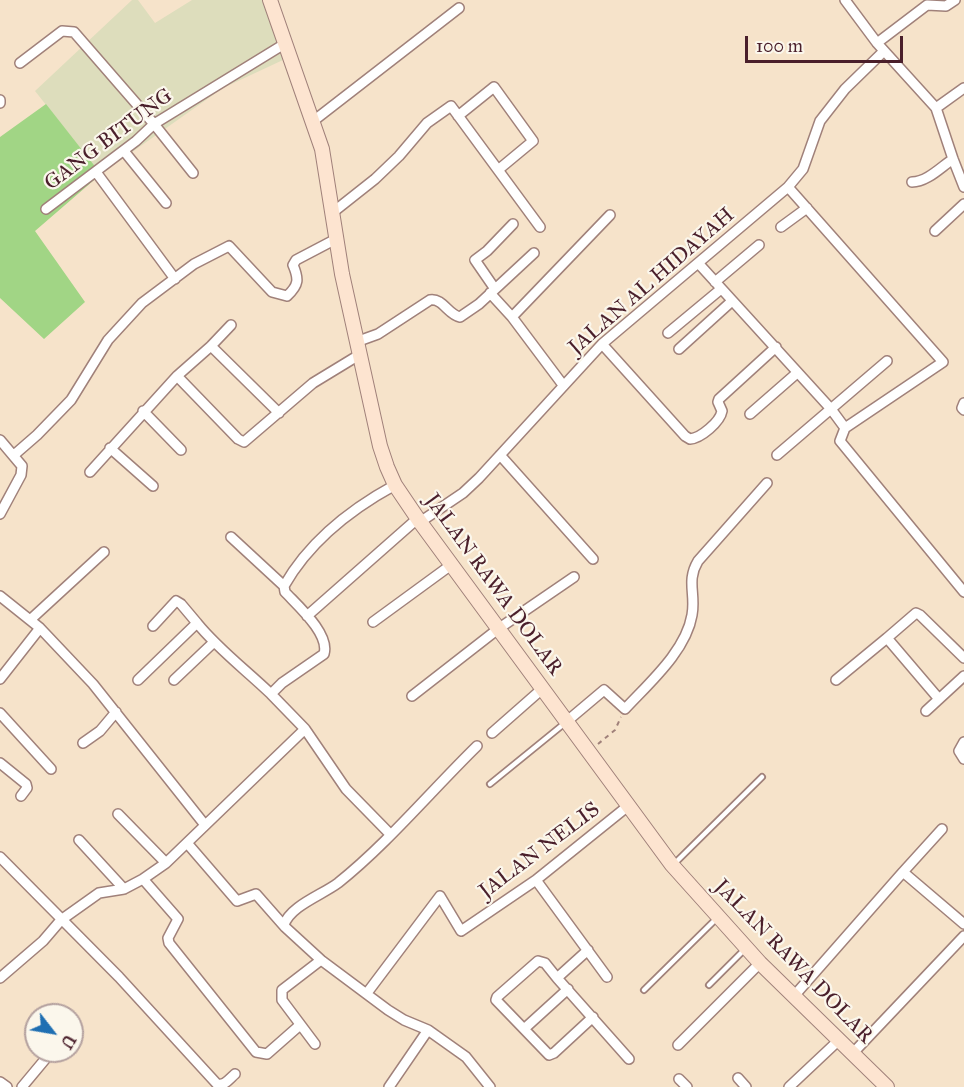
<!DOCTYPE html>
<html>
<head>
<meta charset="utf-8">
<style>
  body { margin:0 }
  #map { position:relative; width:964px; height:1087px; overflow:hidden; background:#f6e3ca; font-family:"IM FELL Great Primer",serif }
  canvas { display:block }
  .north { position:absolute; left:24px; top:1003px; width:60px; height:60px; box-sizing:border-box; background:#fbf7ec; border:2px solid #b4a19f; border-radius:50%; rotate:121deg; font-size:16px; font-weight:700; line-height:24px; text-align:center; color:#4a1f2b }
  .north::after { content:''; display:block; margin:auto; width:21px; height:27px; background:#1f6fb2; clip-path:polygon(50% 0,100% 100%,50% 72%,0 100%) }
  .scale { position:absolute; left:745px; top:36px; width:158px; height:27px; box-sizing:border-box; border:3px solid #4a1f2b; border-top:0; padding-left:8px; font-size:18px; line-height:21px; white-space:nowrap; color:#4a1f2b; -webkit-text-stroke:4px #fbf7ec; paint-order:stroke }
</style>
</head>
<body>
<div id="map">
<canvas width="964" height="1087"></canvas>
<div class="north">U</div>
<div class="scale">100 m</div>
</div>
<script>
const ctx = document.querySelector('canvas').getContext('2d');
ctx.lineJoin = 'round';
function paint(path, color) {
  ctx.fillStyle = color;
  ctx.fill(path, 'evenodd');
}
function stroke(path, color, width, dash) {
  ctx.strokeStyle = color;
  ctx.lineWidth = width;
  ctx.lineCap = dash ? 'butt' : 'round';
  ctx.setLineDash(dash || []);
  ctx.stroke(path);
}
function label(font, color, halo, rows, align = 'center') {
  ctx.font = font + ' "IM FELL Great Primer",serif';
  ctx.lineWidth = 4.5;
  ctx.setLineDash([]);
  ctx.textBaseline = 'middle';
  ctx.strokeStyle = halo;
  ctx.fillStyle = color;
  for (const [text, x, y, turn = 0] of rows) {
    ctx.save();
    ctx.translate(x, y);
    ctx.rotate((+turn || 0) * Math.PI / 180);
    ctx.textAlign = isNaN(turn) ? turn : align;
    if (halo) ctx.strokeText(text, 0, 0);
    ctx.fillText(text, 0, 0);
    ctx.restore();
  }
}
paint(new Path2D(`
  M132,0H138L155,23L192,0H264L283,60L223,88L101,174L35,91Z`), '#ddddbc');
paint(new Path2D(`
  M46,104L101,174L35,231L85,302L44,339L0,298V137Z`), '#a1d585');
const lane = new Path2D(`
  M490,784L565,723
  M674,864L762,777
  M709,985L744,950
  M644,990L716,919`);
const street = new Path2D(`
  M845,0L877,43L936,108L953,159L964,187
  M877,43L927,5L946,6L955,0
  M20,63L62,31L74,32L154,124L193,173
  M0,100V103
  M936,108L964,88
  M458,116L494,87L533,141L498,170
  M312,122L459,8
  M124,151L166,203
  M96,172L175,279
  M912,182C927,182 941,167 953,159
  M788,187L943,362L845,428L840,441L964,592
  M46,209L136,141L154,124L286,43
  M332,213L375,179L399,156L427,123L451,106L540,227
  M781,227L807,208
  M935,231L964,204
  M699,264L831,409L845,428
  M715,282L759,245
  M495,289L475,260L487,251L513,224
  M490,293L512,317L563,385
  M512,317L610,215
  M668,333L721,289
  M356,342L378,334L430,300C443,298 448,315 460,317L479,304L534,253
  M602,344L685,436L690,439C701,438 720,422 722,411L718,402L719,399L776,347
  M211,346L279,413
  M679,349L732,301
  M177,376L238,439L244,442L313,383L359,355
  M964,403L962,408L964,410
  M143,411L181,450
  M750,414L797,373
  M0,440L22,466L21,475L0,514
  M110,448L153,486
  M14,455L37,435L71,400L108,340L142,303L194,264L229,246L272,292L287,296C299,285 299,279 293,265L296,260L336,239
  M500,455L593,559
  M777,455L887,361
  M90,472L177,376L211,346L231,325
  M420,522L463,493L479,478L602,344L788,187L803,169L820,121L845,89L884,51
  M231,537L284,586L285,592C298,606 330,634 324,654L282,683L271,694L305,729L346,789L390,834
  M284,586C309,542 351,509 395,485
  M0,596L40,628L0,679
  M307,616L417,519
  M30,620L104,552
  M373,622L451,565
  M153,626L176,601L181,604L197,623
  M40,628L93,684L205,825
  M138,680L197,623C218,649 246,670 271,694
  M174,680L213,643
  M836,680L887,638
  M412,696L498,629L574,577
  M939,699L887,638L916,613L920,615L964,658
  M926,711L964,676
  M0,713L51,769
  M566,722L604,690L625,709C649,683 686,651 692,615C696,594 686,581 698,561L767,483
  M492,733L542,689
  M964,742L959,751L964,759
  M83,743L100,731L116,712
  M0,763L26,784L27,788L21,796
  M118,814L166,863
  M79,840L124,889
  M187,843L237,901L256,894L285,927L321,960L388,1010L404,1020L428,1030L466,1057L490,1087
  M0,857L119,977L217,1084C225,1086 229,1079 235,1074
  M903,872L942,829
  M143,879L178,919L168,938L169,943L256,1052L267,1054L300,1025
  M536,880L607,977
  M284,925C290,906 322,895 338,883C387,844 431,791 477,746
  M588,950L557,978L629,1059
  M0,978L43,941L61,920L99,893L124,889L143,879L166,863L305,729
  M557,978L545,963L538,961L497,997L496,1000L549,1055L554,1053L593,1017
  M367,993L440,896L461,931L536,880L628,806
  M794,996L903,872L964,924
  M524,1029L568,989
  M315,1044L282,1000V990L321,960
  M678,1045L760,963
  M853,1053L964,936
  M738,1078L746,1087
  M679,1079L687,1087
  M0,1082L7,1087
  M22,1087L52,1051
  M389,1087L428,1030
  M789,1087L839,1040`);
const secondary = new Path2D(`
  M270,0L322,149L342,274L380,446L387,467L395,485L420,522L672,865L760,963L887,1087`);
stroke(lane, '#a0817a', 8);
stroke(street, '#a0817a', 12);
stroke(secondary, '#a0817a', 16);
stroke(new Path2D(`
  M598,744L615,730L621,717`), '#a0817a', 2, [4.5, 4.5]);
stroke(lane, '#fff', 4.5);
stroke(street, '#fff', 9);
stroke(secondary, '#fde4d0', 14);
label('21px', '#4a1f2b', '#fbf7ec', [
  ["GANG BITUNG",109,140,-37],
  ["JALAN AL HIDAYAH",652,282,-41],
  ["JALAN RAWA DOLAR",493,585,54],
  ["JALAN NELIS",540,851,-37],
  ["JALAN RAWA DOLAR",793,962,46]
]);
</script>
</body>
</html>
